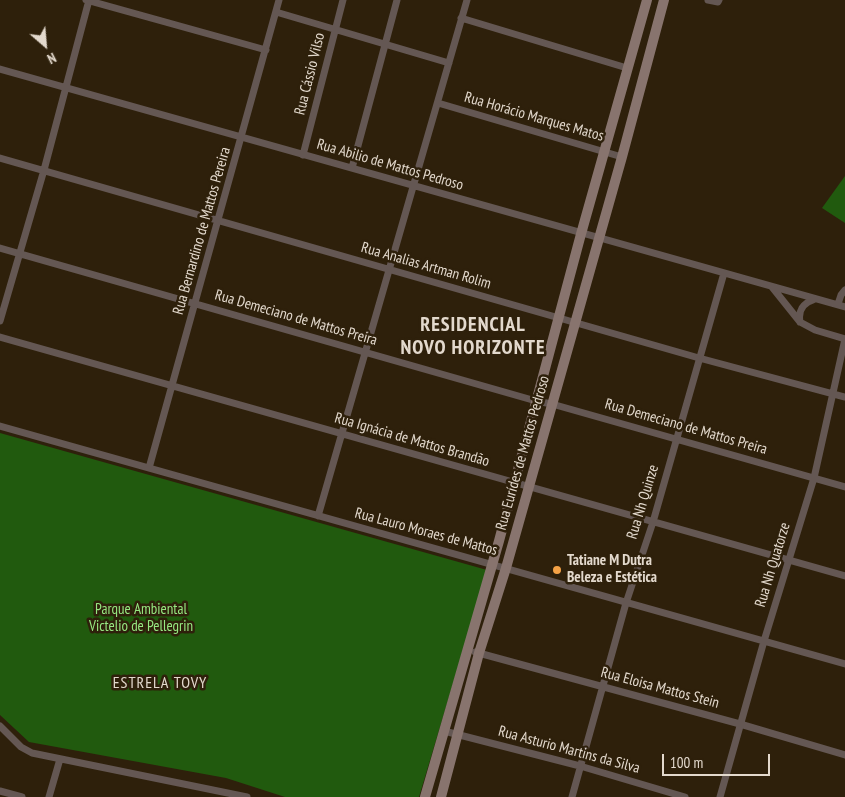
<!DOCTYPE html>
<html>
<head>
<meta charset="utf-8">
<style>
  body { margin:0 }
  #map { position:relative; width:845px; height:797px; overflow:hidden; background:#2e200b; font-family:"PT Sans Narrow",sans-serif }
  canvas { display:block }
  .north { position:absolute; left:20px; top:20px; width:50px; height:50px; -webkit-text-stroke:4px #2e200b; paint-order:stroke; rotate:153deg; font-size:14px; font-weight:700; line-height:20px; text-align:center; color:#e3d9cd }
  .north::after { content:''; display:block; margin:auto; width:18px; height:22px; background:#e3d9cd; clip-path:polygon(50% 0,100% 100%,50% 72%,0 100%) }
  .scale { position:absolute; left:662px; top:754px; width:108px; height:22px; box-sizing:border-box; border:2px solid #e3d9cd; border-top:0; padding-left:6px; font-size:15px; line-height:18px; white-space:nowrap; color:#e3d9cd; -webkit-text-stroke:4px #2e200b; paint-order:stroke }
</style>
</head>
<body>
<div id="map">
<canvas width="845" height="797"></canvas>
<div class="north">N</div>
<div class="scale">100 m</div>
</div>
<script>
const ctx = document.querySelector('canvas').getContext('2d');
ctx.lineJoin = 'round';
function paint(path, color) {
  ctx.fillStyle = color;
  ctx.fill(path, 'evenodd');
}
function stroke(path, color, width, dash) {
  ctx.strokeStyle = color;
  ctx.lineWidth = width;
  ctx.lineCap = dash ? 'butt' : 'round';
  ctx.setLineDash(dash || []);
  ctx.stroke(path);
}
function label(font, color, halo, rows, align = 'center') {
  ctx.font = font + ' "PT Sans Narrow",sans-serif';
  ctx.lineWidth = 5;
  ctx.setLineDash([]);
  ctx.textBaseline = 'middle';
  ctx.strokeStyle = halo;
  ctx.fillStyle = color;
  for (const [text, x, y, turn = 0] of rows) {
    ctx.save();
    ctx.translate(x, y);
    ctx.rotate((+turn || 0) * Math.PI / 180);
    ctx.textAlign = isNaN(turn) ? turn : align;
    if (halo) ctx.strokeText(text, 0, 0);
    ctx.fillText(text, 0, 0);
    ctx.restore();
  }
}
paint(new Path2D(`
  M845,176V223L822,208Z
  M0,433L487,570L419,797H285L226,778L29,742L0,715Z`), '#215a0e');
stroke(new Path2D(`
  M86,0L266,50
  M708,0L718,2L719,0
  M276,12L449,63
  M461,18L627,68
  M0,69L845,307
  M438,103L622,157
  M303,155L343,0
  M0,158L699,358L845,397
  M352,168L397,0
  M0,248L536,401L552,404L845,487
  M772,287L800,322L815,330L845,339
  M838,304L841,295L845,290
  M0,321L44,170L89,0
  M800,322C798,311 803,303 813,300
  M0,337L845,576
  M0,426L845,664
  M149,468L279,0
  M318,516L467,0
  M475,652L740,724L845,755
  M0,726L21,747L32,753L247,797
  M444,731L580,766L685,797
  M0,791L22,797
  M49,797L60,759
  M572,797L626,603L653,522L724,273
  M720,797L764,641L814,478L845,339`), '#645753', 7);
stroke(new Path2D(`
  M425,797L499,541L581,234L647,0
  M441,797L479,653L506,568L622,157L664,0`), '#88746e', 10);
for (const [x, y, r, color] of [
  [557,570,5,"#f5a246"]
]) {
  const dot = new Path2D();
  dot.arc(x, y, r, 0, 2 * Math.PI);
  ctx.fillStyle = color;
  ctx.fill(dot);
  stroke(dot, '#2e200b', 2);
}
label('15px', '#e3d9cd', '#2e200b', [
  ["Rua Cássio Vilso",310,74,-76],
  ["Rua Horácio Marques Matos",534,117,16],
  ["Rua Abilio de Mattos Pedroso",390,165,16],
  ["Rua Bernardino de Mattos Pereira",202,231,-74],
  ["Rua Analias Artman Rolim",426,266,16],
  ["Rua Demeciano de Mattos Preira",296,318,16],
  ["Rua Demeciano de Mattos Preira",686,427,16],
  ["Rua Ignácia de Mattos Brandão",412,440,16],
  ["Rua Eurídes de Mattos Pedroso",523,453,-74],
  ["Rua Nh Quinze",643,502,-73],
  ["Rua Lauro Moraes de Mattos",426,532,15],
  ["Rua Nh Quatorze",773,565,-73],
  ["Rua Eloisa Mattos Stein",660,688,15],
  ["Rua Asturio Martins da Silva",569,750,15]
]);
label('bold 15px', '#e3d9cd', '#2e200b', [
  ["Tatiane M Dutra",567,561],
  ["Beleza e Estética",567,578]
], 'left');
label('15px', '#96e781', '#2e200b', [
  ["Parque Ambiental",141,610],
  ["Victelio de Pellegrin",141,627]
]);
ctx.letterSpacing = '1px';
label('16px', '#e3d9cd', '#2e200b', [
  ["ESTRELA TOVY",160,683]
]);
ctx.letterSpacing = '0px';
ctx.letterSpacing = '1px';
label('bold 20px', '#e3d9cd', '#2e200b', [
  ["RESIDENCIAL",473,325],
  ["NOVO HORIZONTE",473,348]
]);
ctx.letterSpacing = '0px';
</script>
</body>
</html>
